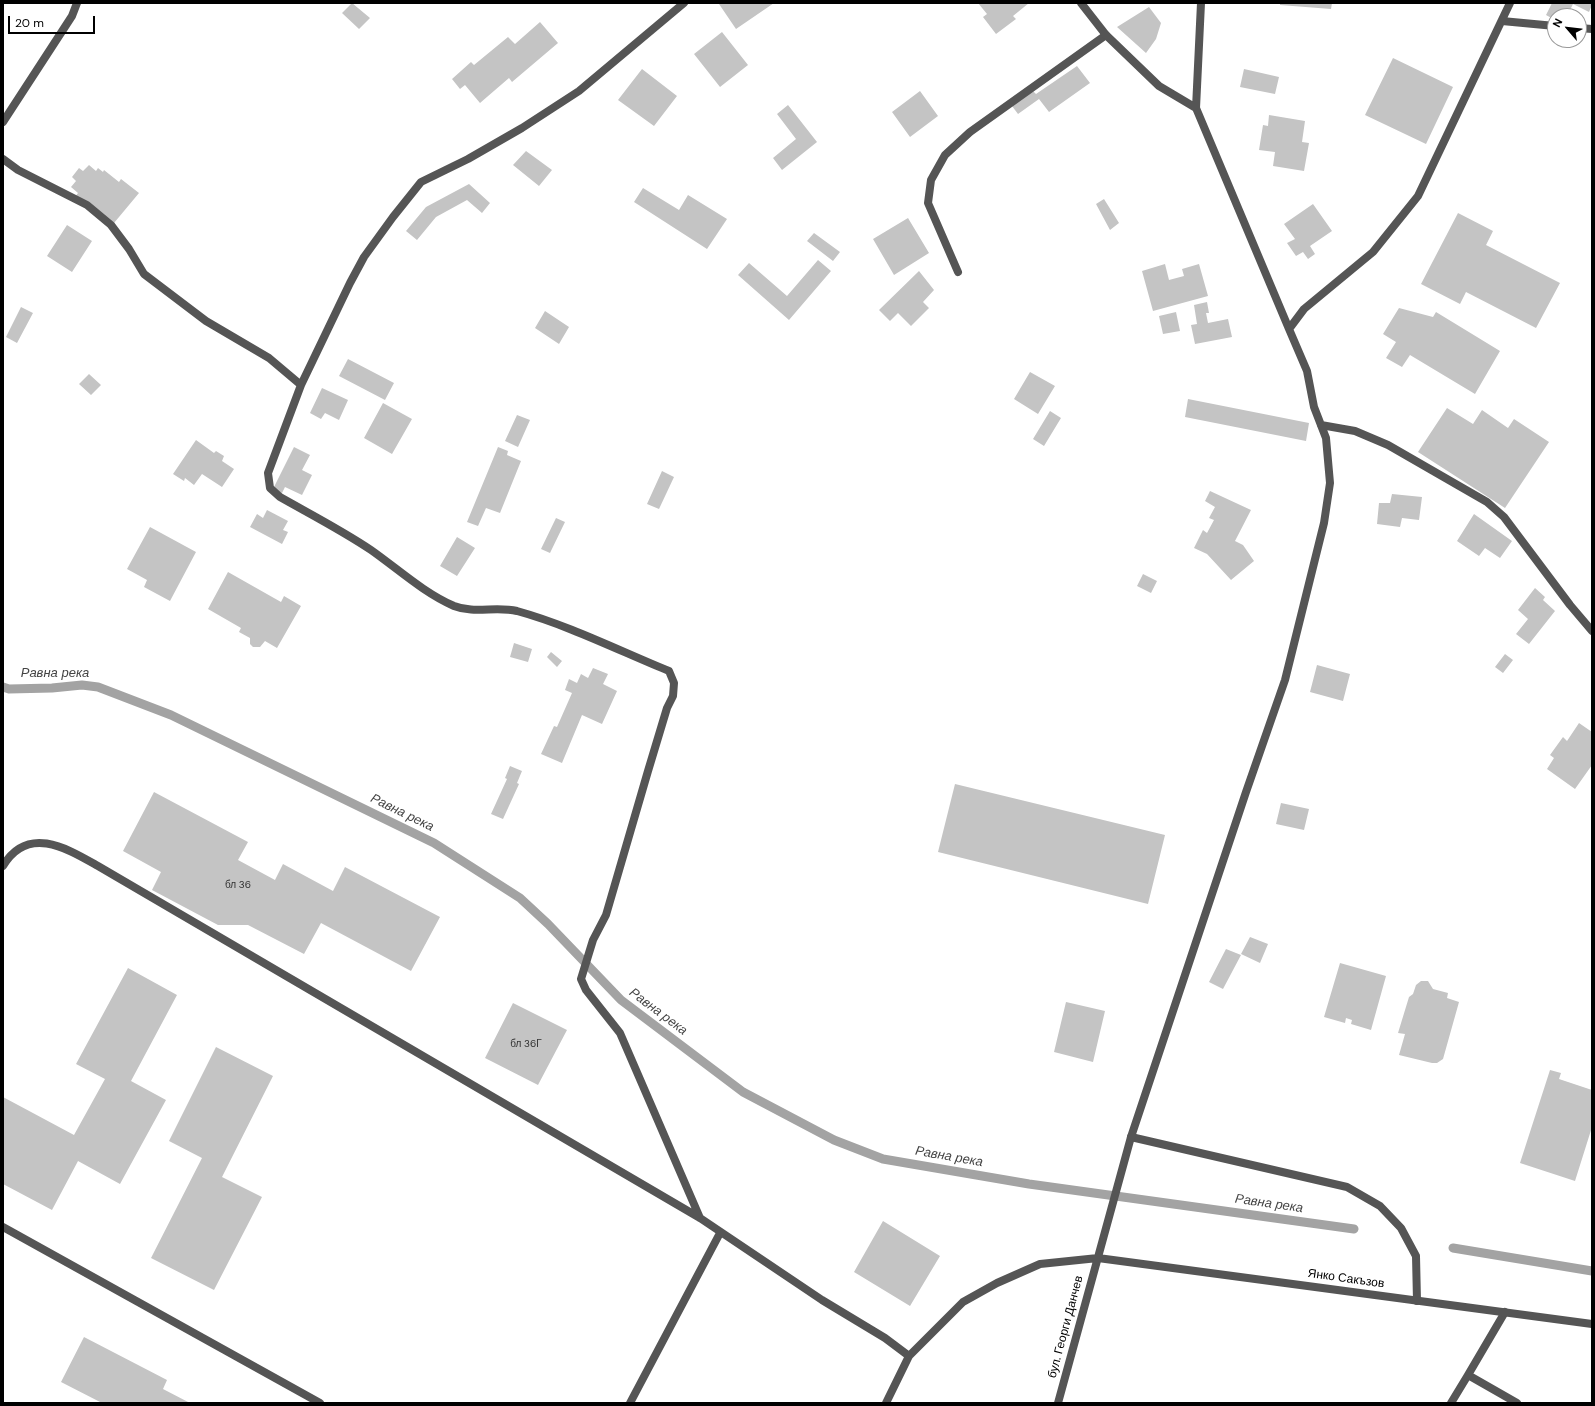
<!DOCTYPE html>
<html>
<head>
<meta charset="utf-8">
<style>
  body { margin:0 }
  #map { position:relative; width:1595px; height:1406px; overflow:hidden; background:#fff; font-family:"DM Sans",sans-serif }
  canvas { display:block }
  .frame { position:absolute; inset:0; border:4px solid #000; pointer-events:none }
  .north { position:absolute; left:1547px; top:8px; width:40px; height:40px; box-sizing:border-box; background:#fff; border:1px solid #999; border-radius:50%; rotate:298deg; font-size:11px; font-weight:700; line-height:16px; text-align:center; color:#000 }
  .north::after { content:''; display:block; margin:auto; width:14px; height:18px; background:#000; clip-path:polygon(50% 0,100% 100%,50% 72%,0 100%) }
  .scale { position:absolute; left:8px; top:16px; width:87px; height:18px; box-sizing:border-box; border:2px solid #000; border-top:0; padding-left:5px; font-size:12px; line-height:14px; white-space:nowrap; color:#000; -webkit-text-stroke:3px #fff; paint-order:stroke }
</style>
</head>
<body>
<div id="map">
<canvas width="1595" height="1406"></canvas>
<div class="frame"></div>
<div class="north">N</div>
<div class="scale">20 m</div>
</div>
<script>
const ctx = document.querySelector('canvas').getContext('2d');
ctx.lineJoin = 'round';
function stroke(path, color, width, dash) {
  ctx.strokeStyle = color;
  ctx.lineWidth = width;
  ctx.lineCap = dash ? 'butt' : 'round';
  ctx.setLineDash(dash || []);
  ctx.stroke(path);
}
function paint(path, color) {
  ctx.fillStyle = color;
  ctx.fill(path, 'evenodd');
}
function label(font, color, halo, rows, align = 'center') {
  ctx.font = font + ' "DM Sans",sans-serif';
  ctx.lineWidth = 3;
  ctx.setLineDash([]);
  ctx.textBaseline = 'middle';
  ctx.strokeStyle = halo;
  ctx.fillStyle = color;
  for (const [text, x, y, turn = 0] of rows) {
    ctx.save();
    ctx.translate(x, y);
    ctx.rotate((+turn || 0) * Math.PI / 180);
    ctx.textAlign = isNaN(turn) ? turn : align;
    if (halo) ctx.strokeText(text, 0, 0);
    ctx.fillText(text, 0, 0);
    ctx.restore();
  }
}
stroke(new Path2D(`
  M3,687L9,689L52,688L82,685L98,687L171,715L434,843L520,898L548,924L621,1000L743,1092L834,1140L883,1159L1029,1184L1354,1229
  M1453,1248L1592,1271`), '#a3a3a3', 9);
paint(new Path2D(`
  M352,3L370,18L359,29L342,13Z
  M721,3H774L736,29L719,4Z
  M978,3H1029L1013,16L1016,19L996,34L983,17L987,14Z
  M1280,3H1332L1331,9L1280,5Z
  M1552,3H1592V5L1589,12L1573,4L1567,16H1555V20L1546,15Z
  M1149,7L1161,23L1156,39L1146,53L1117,27Z
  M540,22L558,43L512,82L509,78L480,103L465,85L460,89L452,79L471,62L474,65L508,37L515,44Z
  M722,32L748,65L720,87L694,54Z
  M1393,58L1453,87L1426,144L1365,115Z
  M1077,66L1090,83L1049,112L1039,99L1018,114L1012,106L1033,91L1036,94Z
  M642,69L677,96L654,126L618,100Z
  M1244,69L1279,77L1275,94L1240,87Z
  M920,91L938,116L910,137L892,112Z
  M788,105L817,142L782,170L773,158L796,139L777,114Z
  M1269,115L1305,121L1302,142L1309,143L1304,171L1273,166L1275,152L1259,150L1263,125L1268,126Z
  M526,151L552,170L539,186L513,165Z
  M89,165L96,171L98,168L103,172L104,170L119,182L121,179L139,193L114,223L75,197L78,193L71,187L76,181L72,177L79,168L83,171Z
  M469,184L490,203L482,213L467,200L436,217L417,240L406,231L426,207Z
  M643,188L679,210L688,195L727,219L707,249L634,202Z
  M1104,199L1119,223L1110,230L1096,204Z
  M1313,204L1332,231L1310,246L1315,254L1308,259L1303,252L1296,256L1287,243L1295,239L1284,224Z
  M1458,213L1493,231L1486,245L1560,283L1536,328L1466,292L1460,304L1421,284Z
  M908,218L929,253L894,275L873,239Z
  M67,225L92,241L72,272L47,256Z
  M814,233L840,252L833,261L807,241Z
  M818,260L831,271L789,320L738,275L749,263L787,296Z
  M1165,264L1169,280L1184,276L1182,269L1199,264L1208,296L1153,311L1142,271Z
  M919,271L934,290L923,302L929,308L911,326L898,313L890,321L879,310Z
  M1207,302L1209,313H1206L1208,323L1228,319L1232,337L1195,344L1191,325L1197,324L1194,305Z
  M21,307L33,313L17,343L6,337Z
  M1399,308L1433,317L1436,312L1500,351L1475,394L1410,355L1402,367L1386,358L1396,342L1383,334Z
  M545,311L569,327L559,344L535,328Z
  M1176,312L1180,331L1163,334L1159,316Z
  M348,359L394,383L385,400L339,376Z
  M1030,372L1055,386L1038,414L1014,399Z
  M89,374L101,385L91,395L79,384Z
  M322,388L348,400L339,420L325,413L321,419L310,413Z
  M1188,399L1309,423L1306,441L1185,417Z
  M383,403L412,419L392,454L364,438Z
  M1447,408L1473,424L1482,410L1508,428L1514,419L1549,442L1505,508L1418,452Z
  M1050,411L1061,418L1044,446L1033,439Z
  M517,415L530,420L518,447L505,441Z
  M196,440L214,453L216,451L224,456L222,461L234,469L222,487L202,474L194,485L185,478L184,481L173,474Z
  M294,447L310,455L302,470L312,475L302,495L285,487L282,493L273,489Z
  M498,447L508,451L507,455L521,461L500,513L486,508L478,526L467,522Z
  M662,471L674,477L659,509L647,504Z
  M1210,491L1251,510L1235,541L1243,545L1254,561L1231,580L1207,554L1194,548L1203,530L1207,533L1214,520L1209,518L1215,507L1205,501Z
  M1392,494L1422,497L1419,520L1402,518L1400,527L1377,524L1379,503H1390Z
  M267,510L288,521L283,530L288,532L282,544L250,527L257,514L263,518Z
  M1474,514L1512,541L1500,558L1485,548L1479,556L1457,541Z
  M556,518L565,522L550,553L541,549Z
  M150,527L196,552L170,601L144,587L147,580L127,569Z
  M457,537L475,548L457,576L440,566Z
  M228,572L281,602L284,596L301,606L277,648L265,641L260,647H253L250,644V638L239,632L241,628L208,609Z
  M1143,574L1157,581L1151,593L1137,586Z
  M1535,588L1545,597L1543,600L1555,611L1529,644L1516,634L1528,619L1518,610Z
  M514,643L532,649L528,662L510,657Z
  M551,652L562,661L557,667L547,657Z
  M1505,654L1513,660L1503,673L1495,667Z
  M1317,665L1350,674L1343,701L1310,692Z
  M593,668L608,674L603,684L617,691L602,724L582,715L562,763L541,754L554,726L557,727L572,693L565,690L569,679L577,683L581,674L588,678Z
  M1579,723L1592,732V765L1575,789L1547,769L1554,758L1550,755L1563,737L1567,741Z
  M510,766L522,771L517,783L519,784L503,819L491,814L507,779L505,778Z
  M955,784L1165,835L1148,904L938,852Z
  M154,792L248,842L238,860L275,880L283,864L333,891L345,867L440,917L411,971L321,923L304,954L248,925H218L152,890L161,872L123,851Z
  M1281,803L1309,809L1304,830L1276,824Z
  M1250,937L1268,944L1260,963L1241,954Z
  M1226,949L1241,955L1223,989L1209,982Z
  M1340,963L1386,976L1371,1030L1351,1024L1352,1020L1346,1018L1345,1023L1324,1017Z
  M128,968L177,995L131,1081L166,1100L120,1184L78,1161L52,1210L3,1184V1097L74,1135L105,1079L76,1064Z
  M1421,981H1428L1433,989L1448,993L1447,998L1459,1002L1443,1059L1437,1063H1432L1399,1055L1405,1034L1398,1033L1409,997L1413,994L1416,985Z
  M1066,1002L1105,1011L1093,1062L1054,1052Z
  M513,1003L567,1030L538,1085L485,1058Z
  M216,1047L273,1076L222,1177L262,1197L214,1290L151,1258L202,1158L169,1141Z
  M1550,1070L1561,1073L1559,1079L1592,1090V1127L1575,1181L1520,1163Z
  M883,1221L940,1256L910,1306L854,1272Z
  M84,1337L167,1380L163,1389L190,1403H102L61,1382Z`), '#c4c4c4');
stroke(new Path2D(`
  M958,272L928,203L931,180L945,155L970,132L1106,35
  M1131,1137L1347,1187L1380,1206L1401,1228L1416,1256L1417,1301
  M1505,1312L1468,1375L1517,1403
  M1451,1403L1468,1375`), '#555', 8);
stroke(new Path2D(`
  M684,3L579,91L522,128L468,159L421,182L393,217L364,257L350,283L301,385L268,473L270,488L280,497C310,514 343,531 371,550C398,569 424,593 454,606C474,614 496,606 517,611C568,625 620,651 669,671L674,683L673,696L667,708L648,771L606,915L593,940L581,979L586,990L620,1033L700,1218
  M1081,3L1106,35L1159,86L1196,108
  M1201,3L1196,108L1289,329
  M1502,21L1555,26
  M1579,28L1592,29
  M3,122L72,16L77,3
  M3,159L18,170L87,205L111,225L129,249L144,274L206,321L269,358L301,385
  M1321,425L1355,431L1388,445L1487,502L1504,517L1570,605L1592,631
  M3,866C28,824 68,849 98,866L700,1218L822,1300L885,1338L909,1356
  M3,1227L320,1403
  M630,1403L720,1233
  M886,1403L909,1356L963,1302L997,1283L1040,1264L1098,1258L1592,1324
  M1058,1403L1131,1137L1246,792L1285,680L1324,523L1330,483L1326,438L1314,407L1307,371L1289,329L1304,309L1373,252L1418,196L1510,3`), '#555', 8);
label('10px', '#313131', null, [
  ["бл 36",238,885],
  ["бл 36Г",526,1044]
]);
label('12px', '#000', '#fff', [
  ["Янко Сакъзов",1346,1279,8],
  ["бул. Георги Данчев",1066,1327,-75]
]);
label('italic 13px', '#444', '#fff', [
  ["Равна река",55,674],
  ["Равна река",402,813,26],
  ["Равна река",658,1012,37],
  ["Равна река",949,1157,10],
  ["Равна река",1269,1204,8]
]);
</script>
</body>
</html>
